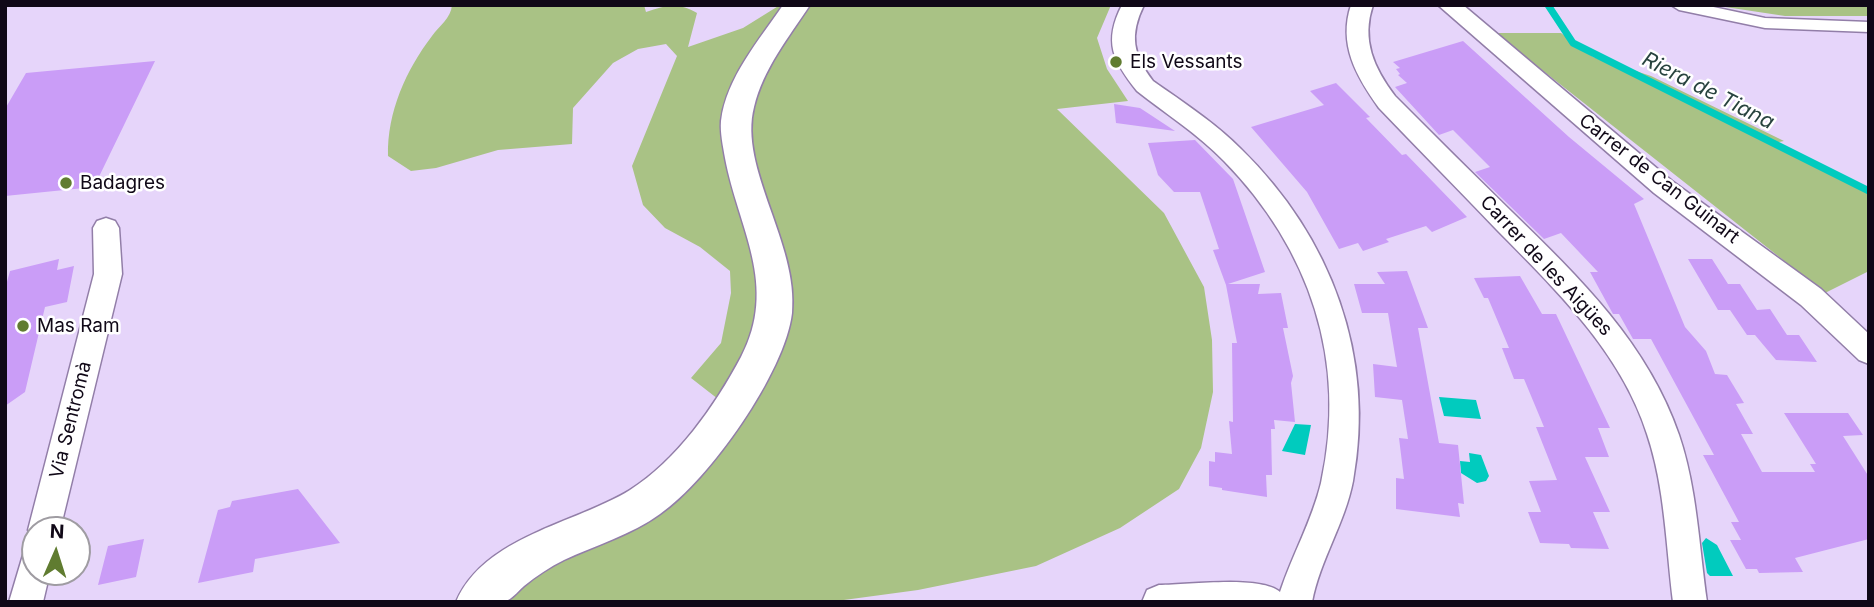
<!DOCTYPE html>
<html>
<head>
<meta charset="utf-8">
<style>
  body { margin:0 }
  #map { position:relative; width:1874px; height:607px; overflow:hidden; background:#e6d5fa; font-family:Inter,sans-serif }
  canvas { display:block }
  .frame { position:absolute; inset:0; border:7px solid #100817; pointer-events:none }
  .north { position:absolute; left:21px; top:516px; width:70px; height:70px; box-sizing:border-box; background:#fff; border:2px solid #9f9ca2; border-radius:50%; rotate:3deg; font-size:19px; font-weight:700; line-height:28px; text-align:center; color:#100817 }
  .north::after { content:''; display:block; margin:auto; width:24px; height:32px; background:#607c30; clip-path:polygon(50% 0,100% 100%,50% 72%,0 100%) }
</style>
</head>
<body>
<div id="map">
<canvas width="1874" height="607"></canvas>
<div class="frame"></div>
<div class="north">N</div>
</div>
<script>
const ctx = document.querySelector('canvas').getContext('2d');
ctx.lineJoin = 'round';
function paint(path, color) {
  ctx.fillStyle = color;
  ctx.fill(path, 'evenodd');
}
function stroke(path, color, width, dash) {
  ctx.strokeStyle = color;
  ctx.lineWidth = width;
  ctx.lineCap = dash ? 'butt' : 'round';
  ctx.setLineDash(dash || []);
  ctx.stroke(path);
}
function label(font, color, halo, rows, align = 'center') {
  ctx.font = font + ' Inter,sans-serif';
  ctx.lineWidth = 5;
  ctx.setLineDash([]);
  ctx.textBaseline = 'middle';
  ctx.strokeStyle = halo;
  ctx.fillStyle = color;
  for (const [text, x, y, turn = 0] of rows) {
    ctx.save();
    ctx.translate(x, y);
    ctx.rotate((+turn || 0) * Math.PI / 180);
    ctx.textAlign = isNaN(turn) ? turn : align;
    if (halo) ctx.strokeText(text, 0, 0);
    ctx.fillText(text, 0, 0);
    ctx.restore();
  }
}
paint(new Path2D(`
  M452,5H644L646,12C666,5 679,2 697,13L688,47L743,28L780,5H788L742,73L749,218L759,308L749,342L718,399L691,378L721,343L731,293L730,271L700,247L665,228L643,205L632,166L677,56L666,44L638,49L613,63L573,108L572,144L498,150L436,168L411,171L388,156C387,112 406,70 432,36C439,26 451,18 452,5Z
  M808,5H1111L1097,38L1107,69L1128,101L1057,109L1164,213L1204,287L1212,340L1213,392L1201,448L1179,489L1120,528L1036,566L918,590L829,602H496L567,553L644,515L770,355L749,125C758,75 782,46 808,5Z
  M1712,5H1869V16H1785Z
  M1495,33H1561L1593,57L1651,76L1784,141L1774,143L1869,194V271L1825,293Z`), '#a9c285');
paint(new Path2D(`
  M1439,397L1476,400L1481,419L1444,416Z
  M1295,424L1311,425L1305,455L1282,451Z
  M1469,453L1481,455L1489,476L1486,481L1477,483L1461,473L1460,461L1470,462Z
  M1706,538L1717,545L1733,576H1710L1707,573L1702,543Z`), '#01cbbe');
stroke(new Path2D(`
  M1548,5L1573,43L1869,191`), '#01cbbe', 7);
paint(new Path2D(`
  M1463,41L1569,137L1644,199L1634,204L1685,327L1706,351L1715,374L1727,375L1744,403L1736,404L1753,434H1741L1762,472H1815L1810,464H1816L1784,413H1848L1863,435L1843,436L1869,477V539L1795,558L1803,572L1759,573L1757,569H1746L1730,540H1741L1731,522H1739L1703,455H1714L1651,339H1633L1619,314H1613L1590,272H1598L1561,233L1544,239L1475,172L1490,167L1453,130L1439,135L1395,87L1407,83L1398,75L1400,74L1396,69L1400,68L1393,62Z
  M155,61L94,187L5,196V109L26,73Z
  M1336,83L1370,117L1366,118L1402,155L1406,154L1467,217L1432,232L1426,226L1386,239L1389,242L1363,251L1358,243L1339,249L1307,192L1251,127L1324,105L1310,91Z
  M1114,104L1140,108L1175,131L1116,123Z
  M1195,140L1233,179L1265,272L1228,284H1260L1258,294L1281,293L1288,328H1283L1293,376L1291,383L1295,422L1274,420L1275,429H1271L1272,475H1266L1267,497L1222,490V488L1209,486V461L1215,462V452L1232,454L1229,421L1233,422L1232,343H1237L1226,285L1213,250L1219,249L1200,192H1174L1158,175L1148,143Z
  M59,259L57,270L74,266L67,302L45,307L25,392L5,406V289L10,271Z
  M1688,259H1712L1728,284H1740L1757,310L1770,309L1787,335H1799L1817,362L1776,360L1755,335H1747L1730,310H1718Z
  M1407,271L1428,328H1418L1439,443L1458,445L1464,504L1458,503L1460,517L1396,509V478L1404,479L1399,438L1408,439L1402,400L1375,397L1373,364L1397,367L1388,313H1362L1354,284H1385L1377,272Z
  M1520,276L1542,314H1556L1610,428H1598L1609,457H1585L1610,512H1593L1609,549L1571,548L1569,544L1540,543L1528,512H1541L1529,481L1557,480L1536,427H1544L1524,379H1514L1502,348H1509L1488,298H1484L1474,278Z
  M298,489L340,543L255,559L253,572L198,583L218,510L230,507L232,501Z
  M144,539L136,577L98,585L108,546Z`), '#ca9df7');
const pedestrian = new Path2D(`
  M1671,5H1704L1765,18L1869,22V32L1765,28L1679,10Z`);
const minor = new Path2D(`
  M1122,5H1144C1129,35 1133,55 1153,81C1183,102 1215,123 1241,149C1331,237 1376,356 1353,481C1345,523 1320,560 1312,602H1142L1147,590L1159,585C1187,585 1260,575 1280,592C1292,555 1312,521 1321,483C1348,361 1310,249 1224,161C1198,134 1166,114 1137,91C1113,61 1103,42 1122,5Z
  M1351,5H1373C1361,40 1374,68 1395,96C1434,135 1473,174 1512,212C1579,277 1648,344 1679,435C1697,488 1699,546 1707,602H1673C1666,546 1665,487 1647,434C1621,352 1556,290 1497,230C1458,189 1418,149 1379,108C1356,76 1338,44 1351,5Z
  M1438,5H1463L1672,181L1821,289L1869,334V364L1859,360L1801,305L1654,193Z
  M106,218L115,221L119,228L122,274L60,530H35V542L28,530L94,274L93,228L97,221Z
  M35,550V572H50L43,602H9L23,555Z`);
const tertiary = new Path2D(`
  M783,5H810C789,37 763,69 754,107C738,168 799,244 792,313C785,373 709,480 660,514C631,535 596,545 564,560C550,567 536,576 524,586C519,590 514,597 508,600C500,605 467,602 456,602C484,536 575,524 630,490C677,460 715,406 741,357C779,285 738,228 725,158C723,146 720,133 721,121C726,78 760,39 783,5Z`);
stroke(pedestrian, '#927ea8', 3);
stroke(minor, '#927ea8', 3);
stroke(tertiary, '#927ea8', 3);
paint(pedestrian, '#fff');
paint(minor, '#fff');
paint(tertiary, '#fff');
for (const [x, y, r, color] of [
  [1116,62,7,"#607c30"],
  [66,183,7,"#607c30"],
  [23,326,7,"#607c30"]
]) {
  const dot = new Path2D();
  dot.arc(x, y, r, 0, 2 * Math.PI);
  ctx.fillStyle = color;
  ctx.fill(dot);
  stroke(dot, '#fff', 2.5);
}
label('19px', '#100817', '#fff', [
  ["Els Vessants",1130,62],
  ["Badagres",80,183],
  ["Mas Ram",37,326]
], 'left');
label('19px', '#100817', '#fff', [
  ["Carrer de Can Guinart",1659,179,38],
  ["Carrer de les Aigües",1546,266,47],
  ["Via Sentromà",71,420,-76]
]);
label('italic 21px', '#28433f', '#fff', [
  ["Riera de Tiana",1708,91,27]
]);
</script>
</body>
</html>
